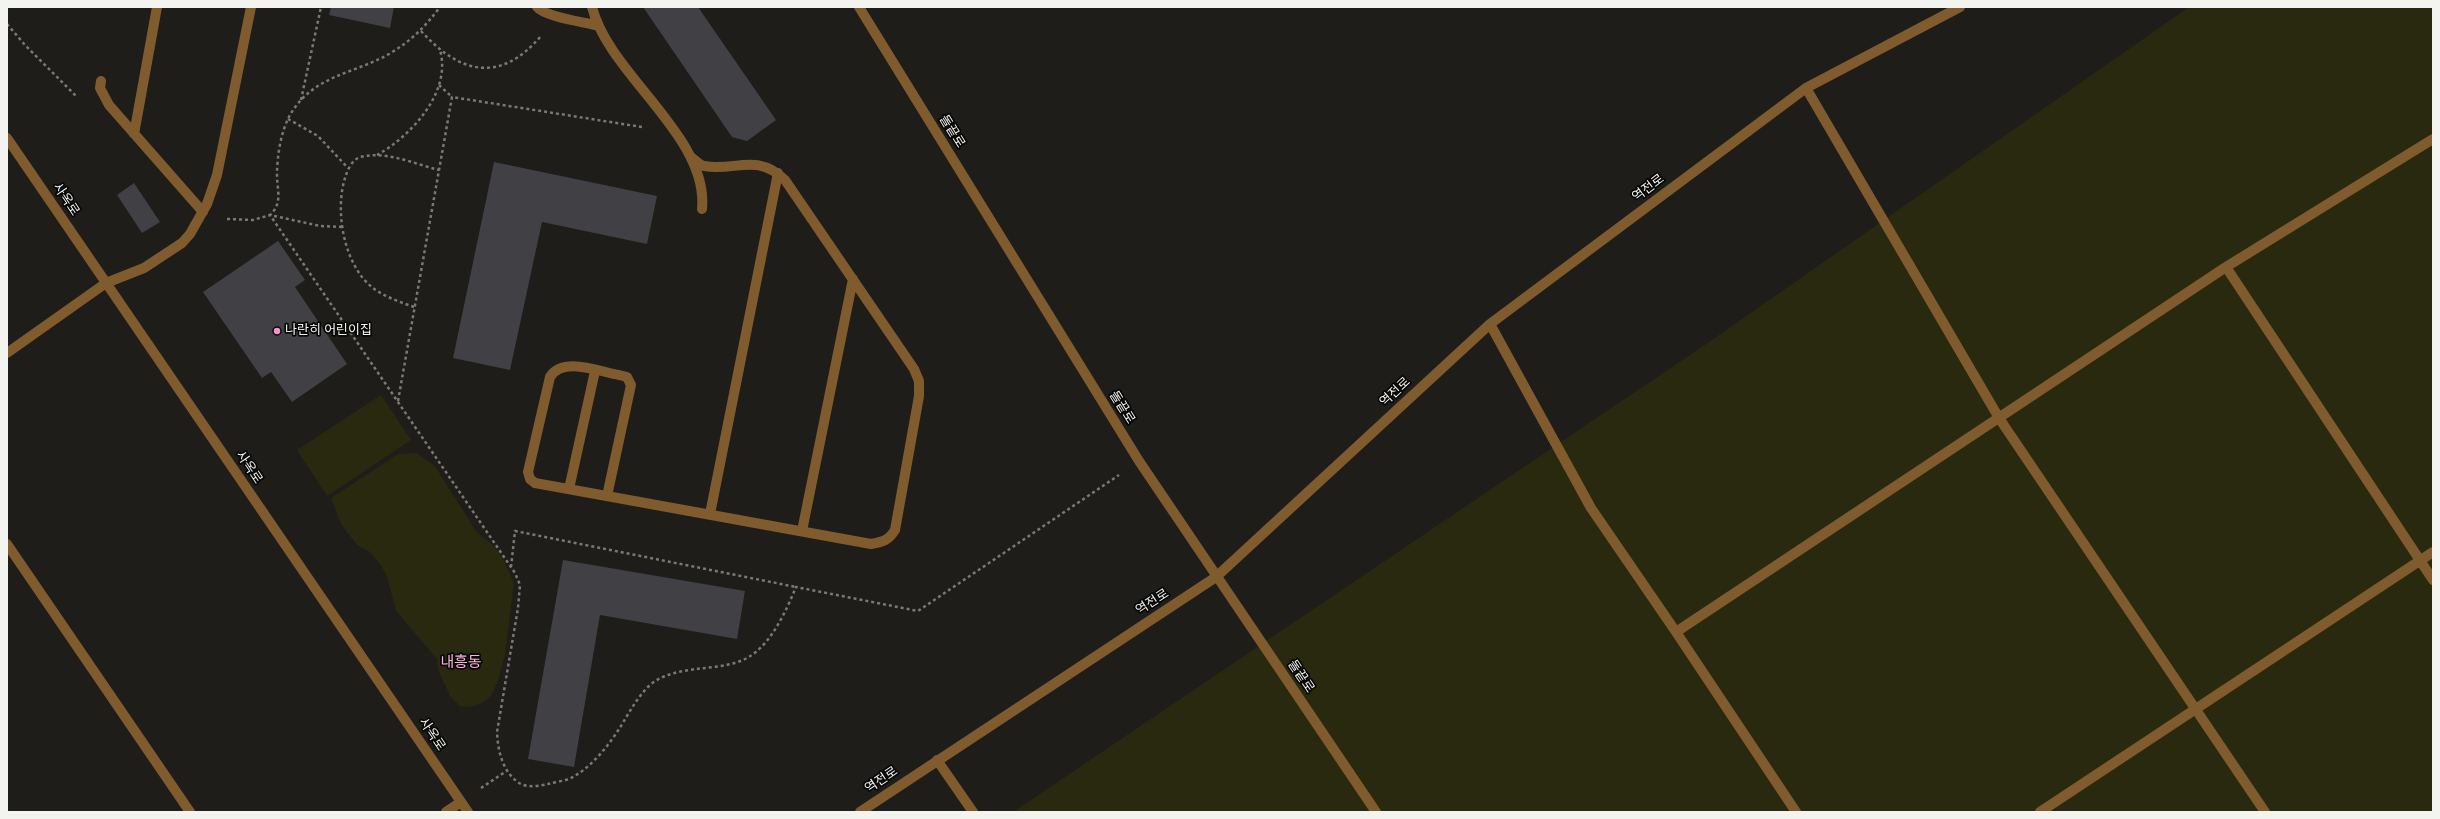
<!DOCTYPE html>
<html>
<head>
<meta charset="utf-8">
<style>
  body { margin:0 }
  #map { position:relative; width:2440px; height:819px; overflow:hidden; background:#1e1d19; font-family:Spectral,serif }
  canvas { display:block }
  .frame { position:absolute; inset:0; border:8px solid #f3f3f0; pointer-events:none }
</style>
</head>
<body>
<div id="map">
<canvas width="2440" height="819"></canvas>
<div class="frame"></div>
</div>
<script>
const ctx = document.querySelector('canvas').getContext('2d');
ctx.lineJoin = 'round';
function paint(path, color) {
  ctx.fillStyle = color;
  ctx.fill(path, 'evenodd');
}
function stroke(path, color, width, dash) {
  ctx.strokeStyle = color;
  ctx.lineWidth = width;
  ctx.lineCap = dash ? 'butt' : 'round';
  ctx.setLineDash(dash || []);
  ctx.stroke(path);
}
function label(font, color, halo, rows, align = 'center') {
  ctx.font = font + ' Spectral,"Noto Sans KR",serif';
  ctx.lineWidth = 3.5;
  ctx.setLineDash([]);
  ctx.textBaseline = 'middle';
  ctx.strokeStyle = halo;
  ctx.fillStyle = color;
  for (const [text, x, y, turn = 0] of rows) {
    ctx.save();
    ctx.translate(x, y);
    ctx.rotate((+turn || 0) * Math.PI / 180);
    ctx.textAlign = isNaN(turn) ? turn : align;
    if (halo) ctx.strokeText(text, 0, 0);
    ctx.fillText(text, 0, 0);
    ctx.restore();
  }
}
paint(new Path2D(`
  M2189,7H2433V812H1013L1709,342Z
  M381,395L411,440L327,496L297,450Z
  M416,453L435,466L476,531L495,547L504,561L514,583L505,655L498,681L491,696L482,703L471,707L460,706L450,696L438,670L437,659L396,611L387,577L380,564L370,552L357,545L341,524L331,498L398,454Z`), '#28290e');
paint(new Path2D(`
  M331,7H394L390,28L329,15Z
  M643,7H698L776,120L747,141L732,137Z
  M494,162L657,196L647,244L542,222L510,370L453,358Z
  M134,183L160,222L142,233L117,195Z
  M278,241L305,280L295,287L347,364L292,402L271,372L262,378L203,292Z
  M563,560L745,591L737,639L600,615L574,767L528,759Z`), '#404045');
stroke(new Path2D(`
  M7,24L25,45L77,97
  M421,31C460,74 500,84 541,36
  M439,85L452,97
  M301,100L321,7
  M288,119L318,136L348,168
  M377,155C411,136 452,92 440,50
  M227,219L253,220L270,215L515,573L520,585L518,608L497,732C498,751 502,771 519,783C527,788 539,786 548,784C555,782 565,781 571,778C592,767 609,745 621,726C630,711 638,696 651,684C664,674 681,671 696,669C713,667 732,666 747,658C771,645 786,611 796,587L918,611L1119,475
  M342,227L320,226L270,215C283,203 277,190 277,175C277,156 281,131 290,115C313,75 354,74 389,54C411,41 425,27 440,7
  M414,307C400,302 385,297 373,288C343,265 334,208 346,175C348,169 352,161 358,158C382,149 415,164 439,170
  M398,401L452,97L642,127
  M511,567L515,531L796,587
  M481,788L508,770`), '#7a7976', 2.5, [3, 3]);
stroke(new Path2D(`
  M537,7C545,17 584,22 599,26
  M592,7C609,75 709,136 702,209
  M859,7L1139,461L1376,812
  M101,81L100,88L109,105L203,212
  M1806,88L1999,418L2265,812
  M134,134L157,7
  M7,138L468,812
  M2226,267L2433,139
  M1490,324L1591,508L1676,632
  M7,353L106,283L144,268L182,243L190,234L207,204L217,175L251,7
  M569,489L595,371
  M607,496L631,385L627,377L619,375C600,372 563,356 550,377L528,472L530,479L535,483C647,503 759,523 871,544C883,542 889,540 895,530L919,396V381L914,369L785,180C756,152 735,172 704,166C700,165 695,160 691,157
  M710,514L778,173
  M802,531L853,279
  M7,544L190,812
  M937,760L973,812
  M446,812L461,802
  M860,812L1216,577L1490,324L1806,88L1960,7
  M1796,812L1676,632L2226,267L2433,580
  M2040,812L2433,552`), '#7f5b2e', 10);
for (const [x, y, r, color] of [
  [277,331,4,"#f790cf"]
]) {
  const dot = new Path2D();
  dot.arc(x, y, r, 0, 2 * Math.PI);
  ctx.fillStyle = color;
  ctx.fill(dot);
  stroke(dot, '#070706', 1.5);
}
label('13px', '#f3f3f0', '#070706', [
  ["돌끝로",951,132,58],
  ["역전로",1649,189,-37],
  ["사옥로",65,200,56],
  ["역전로",1396,393,-43],
  ["돌끝로",1121,408,58],
  ["사옥로",248,468,56],
  ["역전로",1153,603,-33],
  ["돌끝로",1300,677,56],
  ["사옥로",431,735,56],
  ["역전로",882,781,-34]
]);
label('13px', '#f3f3f0', '#070706', [
  ["나란히 어린이집",285,331]
], 'left');
label('15px', '#fdb4df', '#070706', [
  ["내흥동",461,664]
]);
</script>
</body>
</html>
